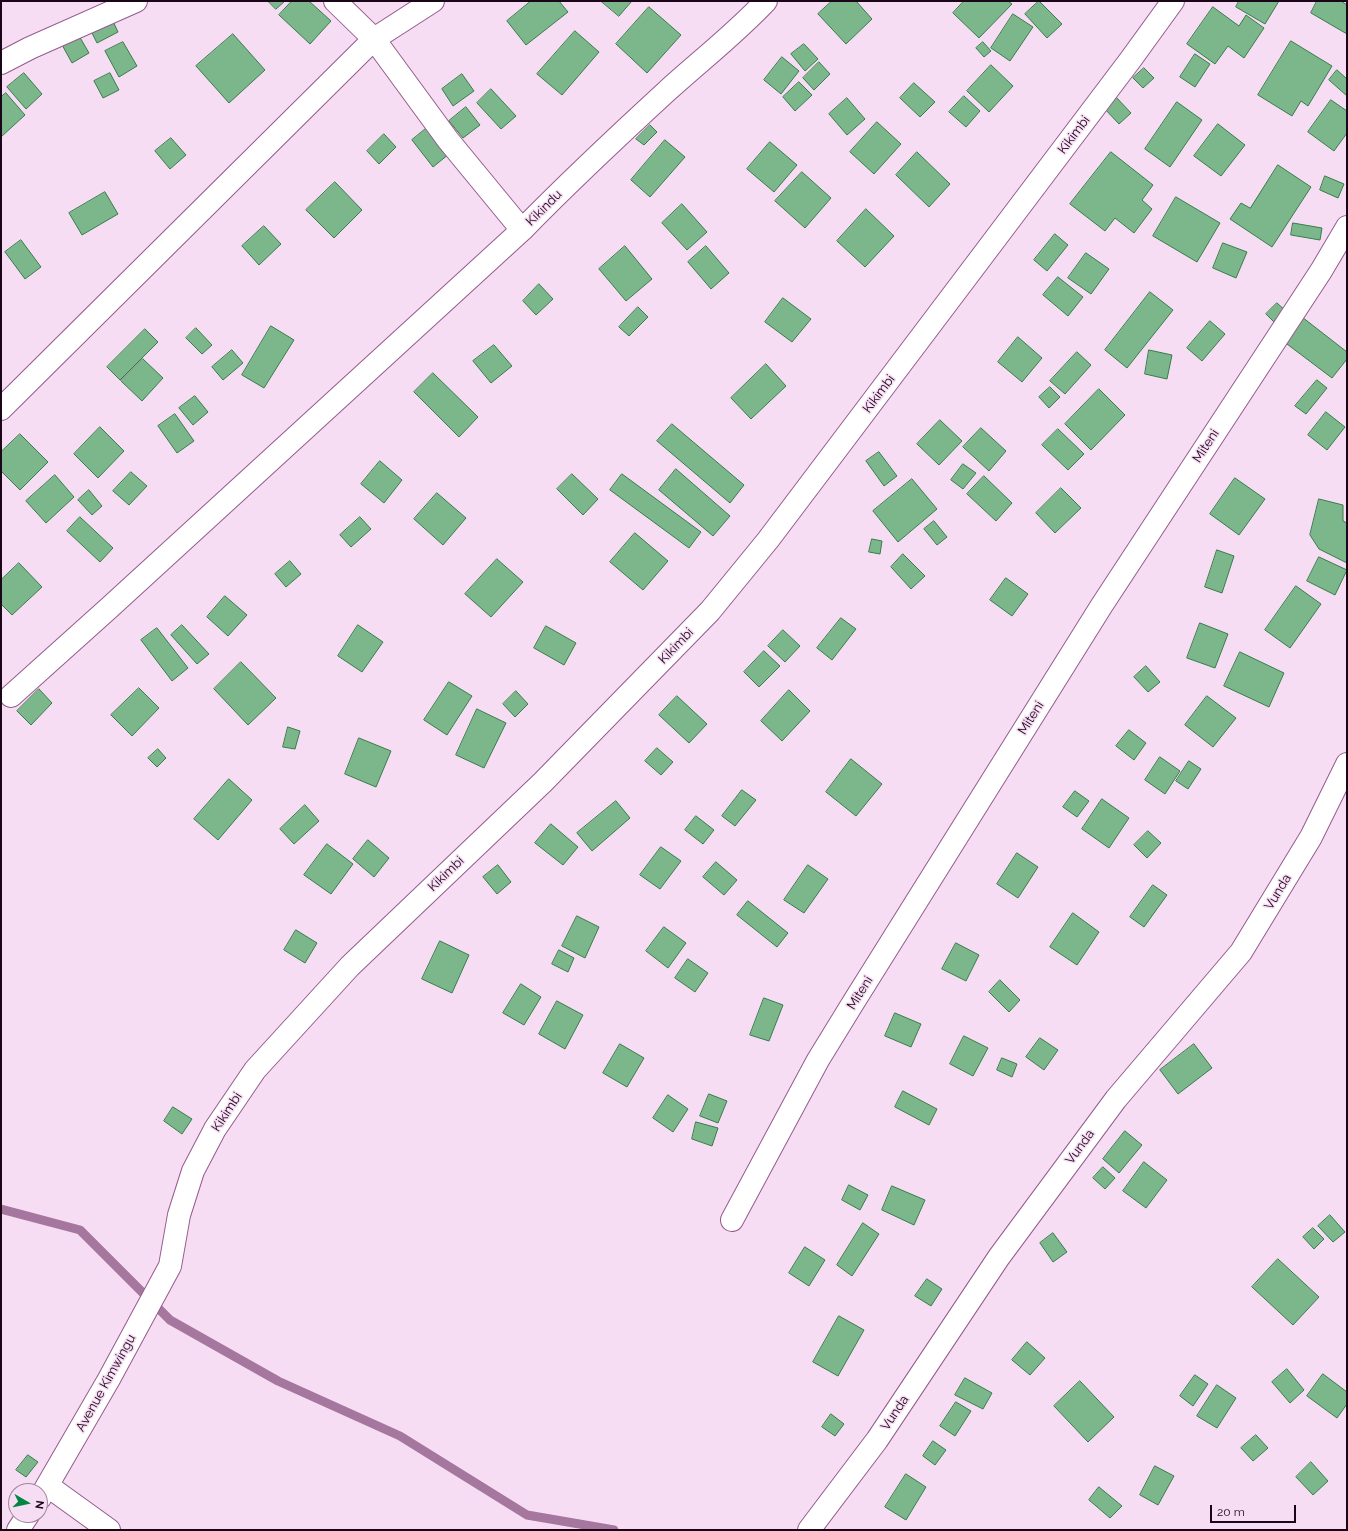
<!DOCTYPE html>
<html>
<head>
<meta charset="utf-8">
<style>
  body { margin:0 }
  #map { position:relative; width:1348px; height:1531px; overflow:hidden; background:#f7ddf3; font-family:Raleway,sans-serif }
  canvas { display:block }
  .frame { position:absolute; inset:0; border:2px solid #1b0619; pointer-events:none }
  .north { position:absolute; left:8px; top:1483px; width:40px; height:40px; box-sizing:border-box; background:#f7ddf3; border:1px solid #9f879c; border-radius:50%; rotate:99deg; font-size:11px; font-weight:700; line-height:16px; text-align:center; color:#1b0619 }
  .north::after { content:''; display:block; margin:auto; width:14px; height:18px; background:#018642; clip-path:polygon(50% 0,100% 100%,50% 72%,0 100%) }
  .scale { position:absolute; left:1210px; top:1505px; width:86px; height:18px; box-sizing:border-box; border:2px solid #1b0619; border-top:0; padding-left:5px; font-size:12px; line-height:14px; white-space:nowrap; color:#1b0619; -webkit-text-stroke:3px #f7ddf3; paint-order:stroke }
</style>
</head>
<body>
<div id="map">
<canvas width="1348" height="1531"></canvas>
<div class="frame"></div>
<div class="north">N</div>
<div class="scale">20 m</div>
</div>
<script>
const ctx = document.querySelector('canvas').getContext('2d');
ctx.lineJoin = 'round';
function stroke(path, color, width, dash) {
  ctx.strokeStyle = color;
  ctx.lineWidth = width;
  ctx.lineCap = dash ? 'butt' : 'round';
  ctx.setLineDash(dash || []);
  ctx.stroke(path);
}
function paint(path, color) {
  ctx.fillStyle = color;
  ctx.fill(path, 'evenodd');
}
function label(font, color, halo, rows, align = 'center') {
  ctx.font = font + ' Raleway,sans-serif';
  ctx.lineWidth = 3;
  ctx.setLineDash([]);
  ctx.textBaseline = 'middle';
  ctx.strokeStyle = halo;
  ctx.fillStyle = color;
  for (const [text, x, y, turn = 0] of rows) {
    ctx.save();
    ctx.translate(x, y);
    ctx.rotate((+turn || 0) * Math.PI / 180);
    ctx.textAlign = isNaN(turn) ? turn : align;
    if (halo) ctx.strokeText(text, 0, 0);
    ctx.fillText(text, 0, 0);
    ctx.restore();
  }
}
stroke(new Path2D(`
  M1,1209L80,1230L170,1320L278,1381L400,1436L527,1515L614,1530`), '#a5779e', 9);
const building = new Path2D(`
  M268,1H285L276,9Z
  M292,1H309L331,21L310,44L279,15Z
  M531,1H559L568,12L526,45L507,21Z
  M601,1H632L619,16Z
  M832,1H856L872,19L846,44L818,14Z
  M964,1H1008L1012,4L979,38L953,13Z
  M1039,1L1062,24L1047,38L1025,14Z
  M1239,1H1279L1265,24L1236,7Z
  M1317,1H1341L1347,5V34L1311,13Z
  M649,7L681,35L647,73L616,44Z
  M1213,7L1239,26L1246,15L1264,28L1244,58L1228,46L1215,64L1187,44Z
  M1013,14L1033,27L1010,61L991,48Z
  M112,19L118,32L97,43L90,29Z
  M575,31L599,52L562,95L537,74Z
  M78,34L89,53L72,63L61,43Z
  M233,34L265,70L229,103L196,66Z
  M1291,41L1332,66L1308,106L1301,101L1292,116L1258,95Z
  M123,42L137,66L119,77L105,51Z
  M983,42L991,51L984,57L976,48Z
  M804,44L818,59L805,71L791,54Z
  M1195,54L1210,64L1195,87L1180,77Z
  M782,57L799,71L781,94L764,80Z
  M819,62L830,74L814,90L803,78Z
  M991,65L1013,86L989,112L967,91Z
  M1144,68L1154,78L1143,88L1133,78Z
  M1337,70L1347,79V96L1329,80Z
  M24,73L42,94L26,109L7,87Z
  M110,73L119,90L103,98L94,81Z
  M462,74L474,91L453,106L442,89Z
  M799,82L812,95L795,111L783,97Z
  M914,83L935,102L920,117L900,98Z
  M491,89L516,116L501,129L477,103Z
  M6,93L25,115L1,137V97Z
  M964,96L980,111L966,127L949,112Z
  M1115,96L1131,113L1119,124L1103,107Z
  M847,98L865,119L847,135L829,114Z
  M1331,100L1347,111V133L1334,151L1308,132Z
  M1177,102L1202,120L1170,167L1145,149Z
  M466,107L480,125L463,138L449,121Z
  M877,122L901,144L874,174L850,152Z
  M1218,124L1245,145L1221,176L1194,156Z
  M650,125L657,132L644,145L636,139Z
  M428,127L449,154L433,167L412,140Z
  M384,134L396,147L379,164L367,151Z
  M171,138L186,155L170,169L155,151Z
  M665,140L685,157L650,197L631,180Z
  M770,142L797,165L774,192L747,169Z
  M917,152L950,184L929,207L896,175Z
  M1111,152L1153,185L1142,200L1152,209L1134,233L1115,218L1105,231L1070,204Z
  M1278,165L1311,187L1272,247L1230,219L1241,203L1250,208Z
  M802,172L831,198L805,228L775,201Z
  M1325,176L1344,184L1338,198L1320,190Z
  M335,182L362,210L334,238L306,210Z
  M105,192L118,214L82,235L69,213Z
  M1176,197L1220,223L1197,262L1153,236Z
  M682,204L707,232L687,250L662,223Z
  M866,209L894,236L865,267L837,241Z
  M1293,223L1322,228L1320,240L1291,235Z
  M264,226L281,244L259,265L242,246Z
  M1055,234L1068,245L1047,271L1034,260Z
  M21,240L41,267L25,279L5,252Z
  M1223,243L1247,252L1236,278L1213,268Z
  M625,246L652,279L626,301L599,269Z
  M706,246L729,273L711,289L688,262Z
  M1086,253L1109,269L1091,294L1068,278Z
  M1058,277L1083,297L1068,316L1043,295Z
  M539,284L553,299L536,315L523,301Z
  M1150,292L1173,310L1127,368L1105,350Z
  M783,298L811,319L792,342L765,322Z
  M1277,303L1286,311L1275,323L1266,314Z
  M638,307L648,317L629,336L619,327Z
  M1302,317L1347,352V359L1332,378L1283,341Z
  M1210,321L1225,334L1202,361L1187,348Z
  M271,326L294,340L264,388L242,375Z
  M196,328L212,345L202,354L186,338Z
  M145,329L158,342L120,380L107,367Z
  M1018,337L1042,358L1022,382L998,362Z
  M494,345L512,366L491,383L473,361Z
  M232,350L243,363L223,380L212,367Z
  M1149,350L1172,355L1167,379L1145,374Z
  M1077,352L1091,365L1065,394L1050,381Z
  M143,359L163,378L142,401L121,381Z
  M766,364L786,386L751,419L731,398Z
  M433,373L478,417L459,437L414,392Z
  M1317,380L1327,388L1306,414L1295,406Z
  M1050,387L1060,397L1049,408L1039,397Z
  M1099,389L1125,415L1091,450L1065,424Z
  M195,396L208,412L193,425L179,408Z
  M1326,412L1345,427L1327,450L1308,435Z
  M175,414L194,441L177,453L158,426Z
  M940,420L962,441L939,465L917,444Z
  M672,424L744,485L730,503L657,441Z
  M100,427L124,451L98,478L74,454Z
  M981,428L1006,451L989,471L963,447Z
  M1058,429L1084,454L1068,470L1042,445Z
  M20,434L48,462L20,490L1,471V452Z
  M879,452L897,476L884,486L866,461Z
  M380,461L402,480L384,503L361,484Z
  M963,464L976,473L963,489L951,480Z
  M676,469L730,516L713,536L659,490Z
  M131,472L147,486L129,505L113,491Z
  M572,474L598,499L583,515L557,489Z
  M622,474L701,532L689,548L610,490Z
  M55,475L74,497L46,523L26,501Z
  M984,476L1012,503L996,521L967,494Z
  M1235,478L1265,499L1239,535L1210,514Z
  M912,479L937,509L898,542L873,511Z
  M1061,488L1081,508L1055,533L1036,513Z
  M89,490L102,506L92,515L78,500Z
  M437,493L466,518L443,545L414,519Z
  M1319,499L1343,505V521L1347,523V563L1319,549L1310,535Z
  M80,517L113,548L100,562L67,531Z
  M360,517L371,529L351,547L340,535Z
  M934,521L947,537L937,545L924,529Z
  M635,533L668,561L643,590L610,562Z
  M872,539L882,541L880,554L869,552Z
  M1217,550L1234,556L1222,593L1205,587Z
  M903,554L925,576L911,589L891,567Z
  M1319,557L1347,570L1335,595L1307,581Z
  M497,559L523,582L491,617L465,594Z
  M290,561L301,574L286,587L275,574Z
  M19,563L42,587L12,615L1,604V580Z
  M1006,578L1028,594L1012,616L990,600Z
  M1296,586L1321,604L1290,648L1265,630Z
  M225,596L247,615L228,636L207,617Z
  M841,618L856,629L832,660L817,648Z
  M1200,623L1228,634L1215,668L1187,658Z
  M182,625L209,654L197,664L171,635Z
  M358,625L383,642L362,672L338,656Z
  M546,626L576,643L564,665L534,648Z
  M157,628L188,668L172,681L141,640Z
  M783,630L800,646L785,662L768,646Z
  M764,651L780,666L759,687L744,672Z
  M1240,652L1284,673L1269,707L1224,686Z
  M241,662L276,698L248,725L214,689Z
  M1146,666L1160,682L1148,692L1134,677Z
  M449,682L472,696L447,735L424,720Z
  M139,688L159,708L132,736L111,715Z
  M39,689L52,703L31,725L17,711Z
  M789,690L810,711L782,741L761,721Z
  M516,691L528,704L515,717L503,704Z
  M677,696L707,724L689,743L659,715Z
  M1207,696L1236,718L1213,747L1185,725Z
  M477,709L506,723L484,768L456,755Z
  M288,727L300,731L295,749L283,747Z
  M1129,730L1146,743L1134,760L1116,746Z
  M359,738L391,751L376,787L345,774Z
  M657,748L673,762L661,775L645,761Z
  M158,749L166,758L157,767L148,758Z
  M1160,757L1180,771L1165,794L1145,780Z
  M851,759L882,784L856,816L826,792Z
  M1189,761L1201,769L1188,789L1176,781Z
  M229,779L252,800L218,840L194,819Z
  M742,790L756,800L735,826L722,816Z
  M1075,791L1089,801L1077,817L1063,807Z
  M1102,799L1129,818L1109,848L1082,829Z
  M616,801L630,818L592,851L577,833Z
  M305,805L319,821L294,844L280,829Z
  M696,816L714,830L703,844L685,830Z
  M551,824L578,847L563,865L535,843Z
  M1148,831L1161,843L1147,858L1134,845Z
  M368,840L389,858L374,877L353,859Z
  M327,844L353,864L331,894L304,875Z
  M661,847L681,861L660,889L640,875Z
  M1017,853L1038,867L1018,898L997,884Z
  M716,862L737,880L724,895L703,877Z
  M498,865L511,882L497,894L483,877Z
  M808,865L828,879L804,913L784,900Z
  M1153,885L1167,895L1144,927L1130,917Z
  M748,901L788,933L777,947L737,915Z
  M1073,913L1099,932L1077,965L1050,947Z
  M577,916L599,927L585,958L562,946Z
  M664,927L686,943L668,968L646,951Z
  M296,930L317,943L305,963L284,950Z
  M440,941L469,955L452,993L422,979Z
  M956,943L979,955L966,981L942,969Z
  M559,950L574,958L568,972L552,964Z
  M688,959L708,973L695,992L675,978Z
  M1000,980L1020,1000L1009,1012L989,992Z
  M521,984L541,997L524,1025L503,1013Z
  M764,998L783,1005L769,1041L750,1035Z
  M557,1001L583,1015L565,1049L539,1034Z
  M895,1013L921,1024L911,1047L885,1036Z
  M964,1036L988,1048L973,1076L950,1064Z
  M1040,1038L1058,1050L1044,1070L1026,1057Z
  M620,1044L644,1058L627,1087L603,1073Z
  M1194,1044L1212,1068L1178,1094L1160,1070Z
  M1002,1058L1017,1064L1012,1077L997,1070Z
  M903,1091L937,1109L929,1125L895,1107Z
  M709,1094L727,1101L718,1123L700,1116Z
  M668,1095L688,1109L673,1132L653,1118Z
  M173,1107L192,1119L182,1134L164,1121Z
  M696,1122L718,1128L712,1146L692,1139Z
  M1125,1131L1142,1145L1119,1173L1103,1159Z
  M1144,1162L1167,1180L1146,1208L1123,1191Z
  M1103,1167L1115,1178L1105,1189L1093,1178Z
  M849,1185L868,1195L860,1210L842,1200Z
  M892,1186L925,1200L914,1225L882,1210Z
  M1330,1215L1345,1232L1333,1242L1318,1226Z
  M863,1223L879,1234L852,1276L837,1265Z
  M1313,1228L1324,1239L1314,1249L1303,1237Z
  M1053,1233L1067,1252L1053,1262L1040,1243Z
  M805,1247L825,1260L809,1286L789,1273Z
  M1278,1259L1319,1297L1293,1325L1252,1287Z
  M927,1279L942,1289L931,1306L915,1296Z
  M839,1316L864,1330L838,1376L813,1362Z
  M1027,1342L1045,1358L1030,1375L1012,1360Z
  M1287,1369L1304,1390L1290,1403L1272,1382Z
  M1323,1374L1347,1392V1404L1337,1418L1307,1396Z
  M1195,1375L1208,1384L1193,1406L1180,1396Z
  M965,1378L992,1393L983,1409L955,1395Z
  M1080,1381L1114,1417L1088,1442L1054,1406Z
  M1217,1385L1236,1398L1217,1428L1197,1416Z
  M956,1402L971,1411L955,1436L940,1426Z
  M831,1414L844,1424L835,1436L822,1427Z
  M1256,1435L1268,1448L1253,1461L1241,1448Z
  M933,1441L946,1450L935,1465L923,1456Z
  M28,1455L38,1462L26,1477L16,1470Z
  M1311,1462L1328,1481L1313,1495L1296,1477Z
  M1155,1466L1174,1476L1158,1505L1140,1495Z
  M906,1474L926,1487L906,1520L885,1507Z
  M1099,1487L1122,1506L1110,1518L1089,1500Z`);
paint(building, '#7bb78a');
stroke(building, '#377c4c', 1);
const minor = new Path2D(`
  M335,1L374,39L448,140L522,230C569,182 618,136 667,91C700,61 735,34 766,1
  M1,63L30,48L136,1
  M1,409L374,39L433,1
  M11,696L109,608L522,230
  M732,1220L818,1060L853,1003L1102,605L1321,271L1347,227
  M48,1486L109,1530
  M40,1498L109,1379L170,1266L179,1215L193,1171L215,1129L255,1070L350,966L543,782L710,611L768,540L1131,59L1173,1
  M18,1530L28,1515
  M809,1530L877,1440L999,1257L1116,1099L1241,952L1311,837L1347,764`);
stroke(minor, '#945b8d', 24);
stroke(minor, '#fff', 22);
label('13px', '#1b0619', '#f7ddf3', [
  ["Kikimbi",1074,135,-53],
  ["Kikindu",544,208,-45],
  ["Kikimbi",879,394,-53],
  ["Miteni",1206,446,-57],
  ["Kikimbi",676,646,-46],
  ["Miteni",1031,718,-58],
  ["Kikimbi",446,874,-44],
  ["Vunda",1278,892,-59],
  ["Miteni",860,993,-58],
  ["Kikimbi",227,1112,-57],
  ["Vunda",1080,1147,-54],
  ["Avenue Kimwingu",106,1383,-61],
  ["Vunda",895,1413,-56]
]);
</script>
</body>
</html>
